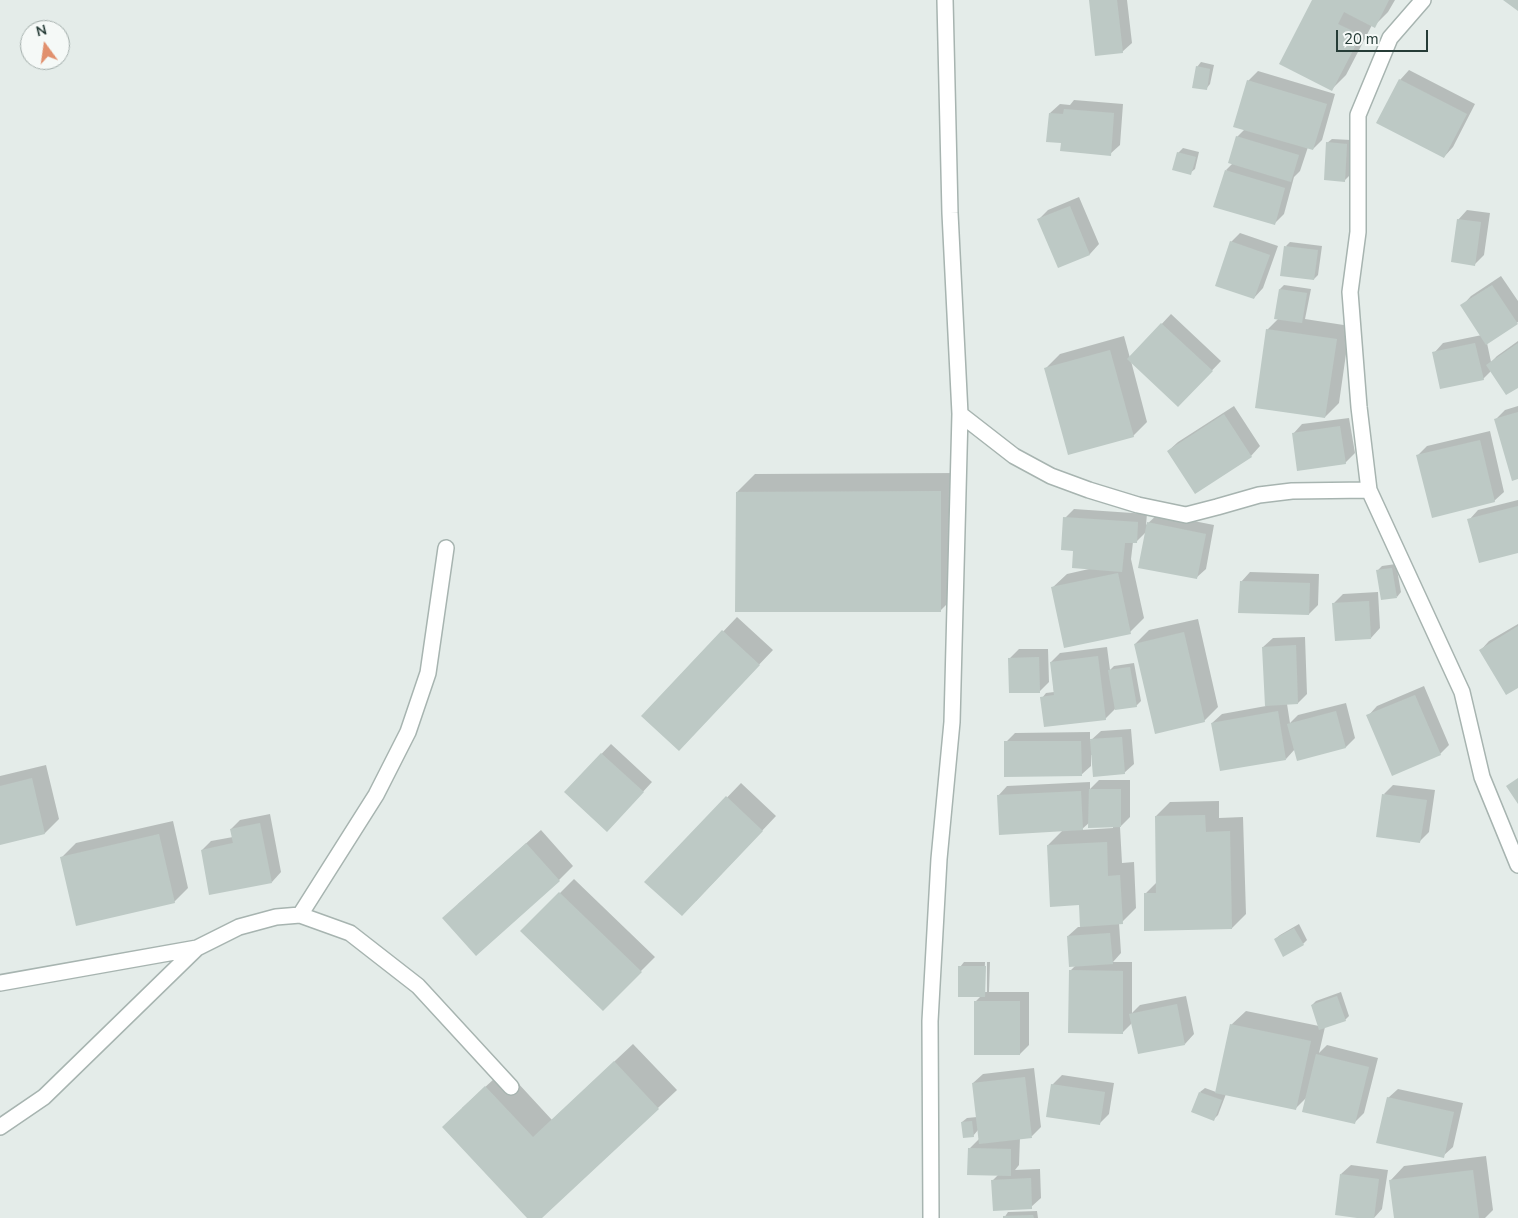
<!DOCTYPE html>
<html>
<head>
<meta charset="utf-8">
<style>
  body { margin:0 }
  #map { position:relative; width:1518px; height:1218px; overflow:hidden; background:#e4ece9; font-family:"Nunito Sans",sans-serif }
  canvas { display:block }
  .north { position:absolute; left:20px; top:20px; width:50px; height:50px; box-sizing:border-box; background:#f5f9f7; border:1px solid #a2adaa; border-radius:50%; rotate:346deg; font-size:14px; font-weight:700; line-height:20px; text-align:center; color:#263c37 }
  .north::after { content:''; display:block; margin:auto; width:18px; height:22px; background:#e1906d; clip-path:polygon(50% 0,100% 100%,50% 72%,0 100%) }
  .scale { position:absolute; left:1336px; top:30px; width:92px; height:22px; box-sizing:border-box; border:2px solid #263c37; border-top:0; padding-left:6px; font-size:15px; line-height:18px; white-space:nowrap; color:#263c37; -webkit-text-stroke:4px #f5f9f7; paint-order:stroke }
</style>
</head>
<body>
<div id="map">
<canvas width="1518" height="1218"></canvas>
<div class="north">N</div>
<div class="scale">20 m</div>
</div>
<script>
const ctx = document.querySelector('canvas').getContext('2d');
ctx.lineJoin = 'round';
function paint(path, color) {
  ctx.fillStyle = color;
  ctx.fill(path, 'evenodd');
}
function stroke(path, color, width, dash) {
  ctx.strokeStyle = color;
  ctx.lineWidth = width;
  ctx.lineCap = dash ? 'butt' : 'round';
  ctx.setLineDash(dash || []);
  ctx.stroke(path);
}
paint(new Path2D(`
  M1090,0H1127L1132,43L1122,52Z
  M1313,0H1395L1388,12L1374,26L1372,25L1346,75L1332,89Z
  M1201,62L1214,65L1210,84L1206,89L1197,67Z
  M1409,70L1475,104L1453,147L1444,157L1400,80Z
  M1258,71L1335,94L1322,140L1313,149L1308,147L1300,171L1294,177L1284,214L1274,224L1226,170L1233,163L1237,137L1245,129L1248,81Z
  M1074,100L1123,104L1120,145L1110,154L1062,142L1050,113L1060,104L1070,105Z
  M1332,139L1351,140L1349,176L1344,181L1327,143Z
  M1183,148L1199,152L1195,169L1190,173L1178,153Z
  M1079,197L1099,244L1090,254L1058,266L1039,219L1048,210Z
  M1467,210L1490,213L1484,255L1475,264L1458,220Z
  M1240,233L1278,246L1263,288L1254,298L1231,242Z
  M1290,242L1322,246L1318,275L1314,279L1286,246Z
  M1501,276L1518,301V322L1487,343L1491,362L1497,356L1518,341V386L1491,371L1483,379L1434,353L1443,343L1482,335L1462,306L1471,296Z
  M1284,285L1311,289L1305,319L1350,326L1339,403L1325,417L1267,330L1279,318L1280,289Z
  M1171,314L1221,361L1178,406L1131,361L1147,422L1133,436L1046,368L1060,354L1124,336L1130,358Z
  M1234,406L1260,446L1251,456L1168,451L1178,442Z
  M1518,406V478L1496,419L1505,410Z
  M1349,418L1355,453L1345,463L1293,434L1302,424Z
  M1490,431L1504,492L1494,501L1418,455L1427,446Z
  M959,473V592L941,610L737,492L755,474Z
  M1518,500V551L1469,520L1478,510Z
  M1074,509L1147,514L1146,525L1158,514L1214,525L1206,569L1196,578L1146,532L1136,542H1133L1131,559L1144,618L1130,632L1052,588L1067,574L1089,569L1075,550L1065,518Z
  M1396,564L1401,592L1397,597L1377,571L1382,566Z
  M1250,572L1319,574L1318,605L1309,614L1241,582Z
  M1378,592L1380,628L1371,638L1334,603L1343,594Z
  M737,617L773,650L692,735L643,716Z
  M1198,619L1218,707L1204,721L1135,644L1149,630Z
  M1518,624V686L1480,651L1489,641Z
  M1305,637L1307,694L1298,703L1287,704L1290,723L1298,715L1346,703L1355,738L1346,747L1295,749L1286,759L1212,723L1222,714L1266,706L1263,647L1273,638Z
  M1107,647L1110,670L1114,666L1134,663L1141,701L1136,706L1115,709L1105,719L1042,698L1046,693L1054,692L1051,662L1060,653Z
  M1019,649H1048L1049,682L1039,692L1010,658Z
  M1424,686L1449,745L1440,754L1368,716L1377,706Z
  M1131,729L1134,764L1124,773L1093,755H1091V766L1081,775L1006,742L1015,733L1090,732V741L1101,731Z
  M611,744L652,782L616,821L565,792Z
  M46,765L59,819L45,833L0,844V776Z
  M1099,780H1130V817L1120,827L1122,863L1134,862L1136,908L1122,922L1119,923L1121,953L1113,962H1132V1013L1140,1005L1186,996L1194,1034L1185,1044L1132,1023L1122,1033L1070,971L1076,965L1068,936L1078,927H1081L1080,904L1048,845L1063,830L998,796L1007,786L1090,782V789ZM1090,822L1113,826V828L1081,830Z
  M741,783L776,816L696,901L646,882Z
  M1393,785L1435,790L1429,832L1420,841L1384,794Z
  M1219,801V818L1243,817L1246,914L1232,928L1145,894L1157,882L1156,816L1170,802Z
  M270,814L281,872L272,882L202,850L211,841L233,837L231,829L240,820Z
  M173,821L188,888L174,902L62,857L76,843Z
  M541,830L573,866L559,880L458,904Z
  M574,879L655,957L603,1009L522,931Z
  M1299,924L1307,940L1303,944L1275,939L1280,935Z
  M964,962H985L984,992H987V962H990L989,992H1029V1045L1020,1054L975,1002L981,996L960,967Z
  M1341,992L1349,1016L1345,1020L1325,1027L1319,1053L1327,1045L1378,1058L1364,1113L1355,1122L1307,1097L1296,1108L1226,1094L1218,1115L1214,1119L1200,1092L1205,1088L1216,1092L1231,1025L1246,1011L1319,1026L1312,1005L1316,1001Z
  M633,1044L677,1090L541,1218H529L462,1108L505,1069L552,1120Z
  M1034,1068L1041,1127L1032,1136L1020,1138L1019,1165L1015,1170L1040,1169L1041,1198L1031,1207L993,1180L998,1175L969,1149L979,1139L978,1130L973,1136L962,1122L967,1118L977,1117L973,1083L983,1074Z
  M1062,1075L1114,1083L1109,1114L1099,1124L1052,1085Z
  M1398,1089L1463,1103L1453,1147L1443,1156L1388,1098Z
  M1486,1156L1493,1210L1485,1218H1395L1390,1181L1404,1166Z
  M1351,1165L1388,1170L1382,1209L1374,1218H1366L1341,1174Z
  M1037,1211L1038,1218H1004L1008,1212Z`), '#0003');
paint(new Path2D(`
  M1089,0H1117L1123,53L1095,56Z
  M1312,0H1389L1375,28L1344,12L1338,24L1361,35L1332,91L1279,64Z
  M1503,0H1518V11Z
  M1196,66L1210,69L1207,90L1192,88Z
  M1399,79L1467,114L1444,158L1376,123Z
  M1247,80L1327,104L1313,150L1233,127Z
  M1064,109L1114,113L1111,156L1060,151L1061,143L1046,142L1049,113L1063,114Z
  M1236,136L1299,155L1291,182L1228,163Z
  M1326,142L1347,144L1345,182L1324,180Z
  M1177,152L1196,157L1191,175L1172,170Z
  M1225,170L1285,188L1275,225L1213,207Z
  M1070,206L1090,255L1058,268L1037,219Z
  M1457,219L1481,222L1475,266L1451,262Z
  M1230,241L1270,255L1254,299L1215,286Z
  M1284,246L1318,250L1314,280L1280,276Z
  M1492,285L1518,324L1486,345L1460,305Z
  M1279,289L1307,293L1302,323L1274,319Z
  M1161,323L1213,371L1178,407L1127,359Z
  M1266,329L1337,339L1325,418L1255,408Z
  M1475,343L1484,380L1440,389L1432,352Z
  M1518,343V388L1506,395L1486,365Z
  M1110,350L1134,437L1068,455L1044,368Z
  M1518,412V479L1512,481L1494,419Z
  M1224,414L1252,457L1195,494L1167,451Z
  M1340,426L1346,464L1297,471L1292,433Z
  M1480,440L1495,502L1432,518L1416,455Z
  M941,491V612H735L736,492Z
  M1518,506V553L1479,563L1467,519Z
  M1063,517L1138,522L1137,543H1125L1122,572L1072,568L1073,551L1061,550Z
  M1147,522L1206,534L1197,579L1138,568Z
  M1392,568L1397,598L1381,600L1376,570Z
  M1118,573L1131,634L1064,648L1051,587Z
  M1240,581L1310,583L1309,615L1238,613Z
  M1369,601L1371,639L1335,641L1332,603Z
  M1518,626V688L1506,695L1479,650Z
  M722,630L760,665L679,751L641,716Z
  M1184,632L1205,722L1155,734L1134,644Z
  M1296,645L1298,704L1265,706L1262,647Z
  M1098,656L1106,720L1044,727L1040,697L1054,695L1050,662Z
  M1039,657L1040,693H1009L1008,658Z
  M1130,667L1137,707L1115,710L1108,670Z
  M1415,695L1441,755L1392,776L1366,715Z
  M1278,711L1286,760L1220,771L1211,723Z
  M1336,711L1346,748L1297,761L1287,724Z
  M1122,737L1125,774L1093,777L1090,739Z
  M1004,741H1081L1082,776L1004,777Z
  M601,753L644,792L607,832L564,792Z
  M32,778L45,834L0,845V786Z
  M1518,778V804L1506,786Z
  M1089,789H1121V827L1088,828Z
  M1081,791L1083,830L999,835L997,795Z
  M1382,794L1427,800L1420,843L1376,837Z
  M726,796L763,831L682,916L644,882Z
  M1205,815L1206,832L1230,831L1232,929L1144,931V893H1156L1155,816Z
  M260,823L272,883L209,895L201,850L233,843L230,829Z
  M159,834L175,903L76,926L60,857Z
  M1107,842L1108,876L1120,875L1123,924L1080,927L1079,905L1050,907L1047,845Z
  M526,843L560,881L476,956L442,918Z
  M559,892L642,972L603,1011L520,931Z
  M1294,928L1304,945L1283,957L1274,939Z
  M1110,933L1113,964L1069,967L1067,936Z
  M958,966H986L985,997H958Z
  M1069,970L1123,971V1034L1068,1033Z
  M1337,996L1346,1021L1319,1030L1311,1005Z
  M974,1001H1020V1055H974Z
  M1177,1004L1185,1045L1138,1054L1129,1014Z
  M1230,1024L1311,1041L1296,1110L1215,1093Z
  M1316,1054L1369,1067L1355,1124L1302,1112Z
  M614,1061L659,1109L542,1218H527L442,1127L485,1086L533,1137Z
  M1025,1077L1032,1138L979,1144L972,1083Z
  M1051,1084L1105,1092L1100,1125L1046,1117Z
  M1199,1092L1222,1100L1214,1121L1191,1112Z
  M1387,1097L1454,1112L1444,1158L1376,1143Z
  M972,1121L974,1137L963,1138L961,1122Z
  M968,1148L1011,1149V1176L967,1175Z
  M1473,1170L1479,1218H1394L1389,1180Z
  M1340,1174L1379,1179L1374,1218H1357L1335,1215Z
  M1031,1178L1032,1209L993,1211L991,1180Z
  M1033,1215L1034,1218H1003V1216Z`), '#bdc9c5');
const street = new Path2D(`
  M1423,0L1390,38L1358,115V232L1350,292L1359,407L1369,490L1462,692L1482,777L1518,865
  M960,414L1014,456L1051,476L1089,490L1138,505L1186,515L1217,507L1259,495L1292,491L1369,490
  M300,915L376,795L408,732L428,673L446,548
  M0,983L197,948
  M0,1127L44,1097L197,948L239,927L276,917L300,915L350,933L418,986L511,1087
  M931,1218L930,1021L939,859L952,722L960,414L950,213L945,0`);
stroke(street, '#a7b4b0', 18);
stroke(street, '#fff', 15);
</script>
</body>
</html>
